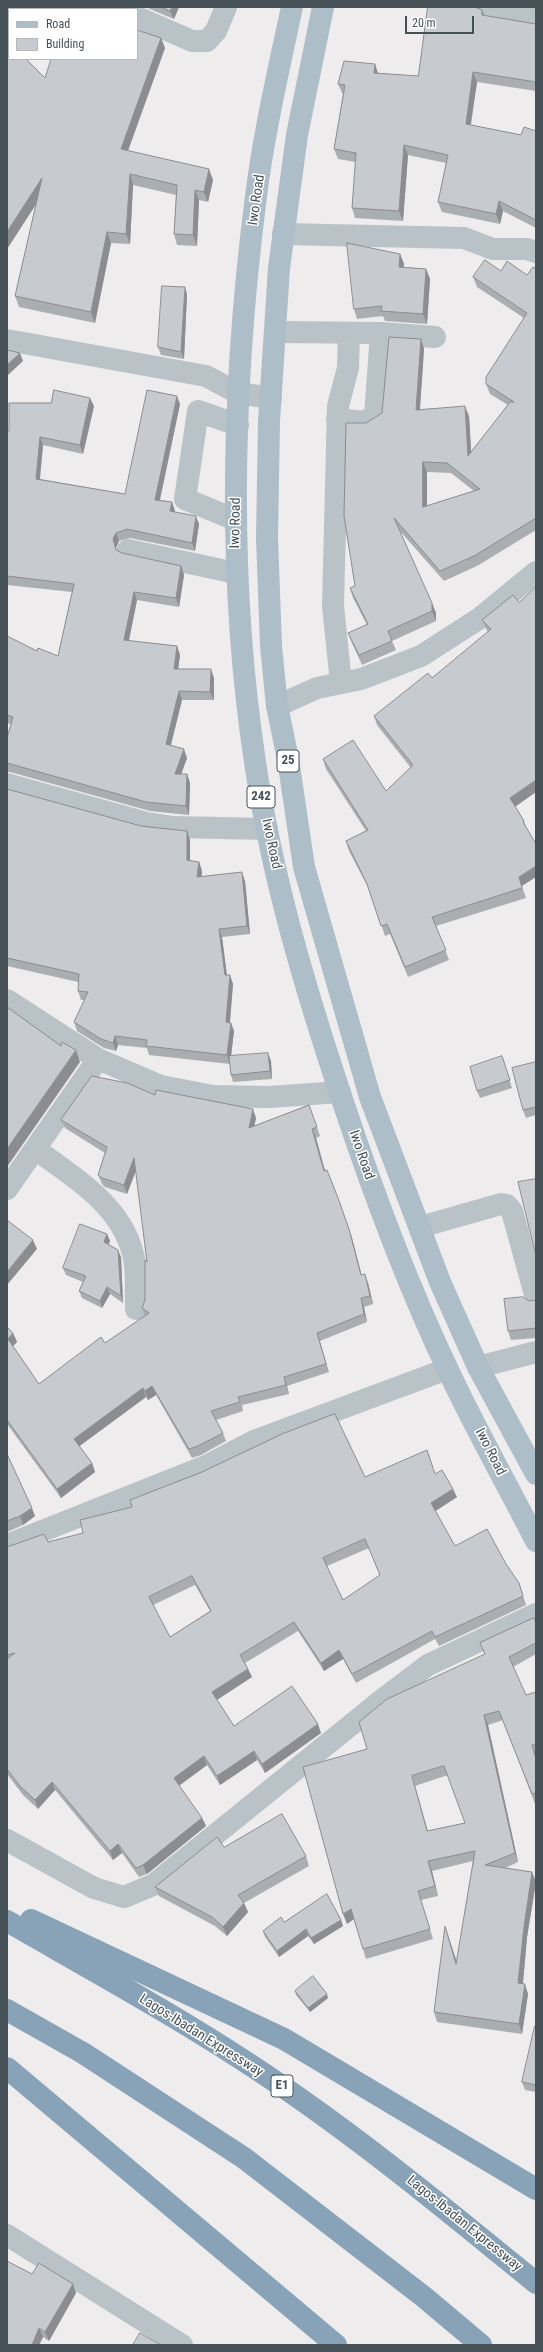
<!DOCTYPE html>
<html>
<head>
<meta charset="utf-8">
<style>
  body { margin:0 }
  #map { position:relative; width:543px; height:2352px; overflow:hidden; background:#eeecec; font-family:"Roboto Condensed",sans-serif }
  canvas { display:block }
  .frame { position:absolute; inset:0; border:8px solid #465157; pointer-events:none }
  .legend { position:absolute; left:8px; top:8px; width:130px; height:52px; box-sizing:border-box; background:#fff; border:1px solid #b5b9bc; margin:0; padding:5px 7px; list-style:none; font-size:12px; color:#465157 }
  .legend li { display:flex; align-items:center; gap:8px; height:20px }
  .legend b { width:20px; border:1px solid #b5b9bc }
  .scale { position:absolute; left:405px; top:16px; width:69px; height:18px; box-sizing:border-box; border:2px solid #465157; border-top:0; padding-left:5px; font-size:12px; line-height:14px; white-space:nowrap; color:#465157; -webkit-text-stroke:3px #fff; paint-order:stroke }
</style>
</head>
<body>
<div id="map">
<canvas width="543" height="2352"></canvas>
<div class="frame"></div>
<ul class="legend">
<li><b style="height:5px;background:#aebec9"></b>Road</li>
<li><b style="height:11px;background:#c7cace"></b>Building</li>
</ul>
<div class="scale">20 m</div>
</div>
<script>
const ctx = document.querySelector('canvas').getContext('2d');
ctx.lineJoin = 'round';
function stroke(path, color, width, dash) {
  ctx.strokeStyle = color;
  ctx.lineWidth = width;
  ctx.lineCap = dash ? 'butt' : 'round';
  ctx.setLineDash(dash || []);
  ctx.stroke(path);
}
function paint(path, color) {
  ctx.fillStyle = color;
  ctx.fill(path, 'evenodd');
}
function label(font, color, halo, rows, align = 'center') {
  ctx.font = font + ' "Roboto Condensed",sans-serif';
  ctx.lineWidth = 3;
  ctx.setLineDash([]);
  ctx.textBaseline = 'middle';
  ctx.strokeStyle = halo;
  ctx.fillStyle = color;
  for (const [text, x, y, turn = 0] of rows) {
    ctx.save();
    ctx.translate(x, y);
    ctx.rotate((+turn || 0) * Math.PI / 180);
    ctx.textAlign = isNaN(turn) ? turn : align;
    if (halo) ctx.strokeText(text, 0, 0);
    ctx.fillText(text, 0, 0);
    ctx.restore();
  }
}
stroke(new Path2D(`
  M114,7L119,9
  M485,7L536,17
  M137,17L192,41H207L216,31L226,7
  M283,234L464,238L493,249H527L536,252
  M276,332L381,333L435,337
  M7,340L206,376L238,393L271,398
  M337,419L364,422L375,416L381,333
  M236,520L185,499L198,411L238,425
  M128,550L236,573
  M341,683L333,606L338,406L348,368L349,333
  M277,706L317,688L361,679L421,656L480,618L536,572
  M7,784L147,823L173,827L267,829
  M7,1000L98,1059L161,1086L213,1096L269,1097L340,1092
  M35,1149C74,1177 121,1205 133,1254C138,1271 135,1292 136,1309
  M7,1189L98,1059
  M420,1227L501,1204L507,1205L512,1211L536,1298
  M478,1367L536,1352
  M7,1545L206,1466L254,1441L447,1369
  M7,1840L94,1888L124,1897L153,1885L383,1699L428,1665L536,1614
  M7,2235L182,2345`), '#b8c2c7', 22);
stroke(new Path2D(`
  M292,7C278,72 263,137 255,204C232,388 227,577 255,762C272,878 306,991 343,1102C373,1192 407,1284 448,1370C475,1428 507,1484 536,1541
  M323,7L297,135L279,268L269,421L267,538L271,646L277,706L288,759L304,867L370,1097L440,1282L478,1367L536,1474`), '#aebec9', 22);
stroke(new Path2D(`
  M31,1920L284,2039L536,2189
  M7,1921C101,1975 197,2027 286,2089C373,2149 454,2216 536,2283
  M7,2010L83,2053L244,2158L424,2297L481,2345
  M7,2068L336,2345`), '#88a3b7', 22);
paint(new Path2D(`
  M145,7H179L174,19Z
  M484,16L536,24V91L477,82L471,125L521,135L536,131V228L503,211L500,224L442,212L438,202L446,163L408,155L403,221L355,218L352,208L356,162L338,159L334,149L343,94L342,93L338,84L375,64L378,73L418,76Z
  M7,27L9,59L45,78L161,38L165,48L128,150L213,180L208,202L199,200L197,246L177,245L174,234L176,195L133,185L130,244L111,243L95,323L19,307L15,296L36,204L7,249Z
  M400,254L404,264V267L426,269L430,279L427,324L385,321L383,316L357,319L354,309Z
  M536,269V530L477,566L444,581L399,530L436,613V621L392,641L396,650L362,665L352,643L348,633L367,625L353,598L350,588L355,586L366,423L382,413L421,339L424,349L420,410L469,416L471,452L508,405L490,394L486,384L524,318L477,287L473,277L501,271L527,275ZM427,472L451,473L474,491L427,506Z
  M187,294L184,359L161,355L158,347Z
  M180,404L160,500L172,502L175,512L199,524L195,551L130,538L119,541L116,548L117,551L122,553L181,566L184,575L179,607L137,600L129,641L177,646L180,655L178,669L214,678V700H182L171,745L187,758L181,774H187L190,783L189,815L150,811L10,772H7V738L11,724L7,723V636L37,651L58,656L72,592L7,585V431H9L94,406L83,454L43,445L40,479L125,494Z
  M513,595L536,792L515,807L524,821L527,829L522,886L526,898L436,926L449,960L408,977L390,934L385,936L370,891L349,851L346,841L366,831L326,769L323,759L386,791L411,768L377,725L374,716L432,678L488,632L486,629L482,620Z
  M7,789L141,826L187,831L190,840V861L199,862L202,871V877L245,881L250,934L222,937L227,975L233,984L230,1023H231L234,1031L231,1056L271,1061L272,1079L233,1082L231,1075L230,1064L149,1055L147,1048L118,1045L116,1051L104,1048L77,1031L74,1022L85,1000H81L78,991V982L7,966Z
  M502,1056L512,1088L480,1098L477,1091Z
  M536,1062V1115L526,1118L523,1110Z
  M155,1095L256,1118L254,1126L309,1105L320,1136L316,1138L325,1170L352,1238L361,1275L368,1283L373,1304L364,1307L367,1322L320,1341L329,1372L287,1386L289,1394L242,1405L243,1411L216,1420L223,1433L226,1441L201,1455L192,1458L156,1395L148,1400L146,1397L79,1446L92,1463L95,1472L61,1498L7,1424V1327L13,1333L17,1342L13,1346L39,1384L105,1343L145,1316L142,1308L145,1300L147,1262L136,1171L127,1194L105,1187L102,1184L98,1175L105,1153L65,1128L61,1120Z
  M107,1234L110,1241L108,1244L121,1257L123,1303L110,1294L102,1308L82,1298L79,1291L83,1282L66,1275L63,1268Z
  M536,1300V1338L511,1340L508,1331L529,1301Z
  M7,1454L35,1516L23,1525L7,1532Z
  M436,1474L457,1497L435,1511L455,1546L506,1564L519,1583L526,1605L439,1646L435,1639L356,1683L343,1659L324,1671L298,1631L245,1663L252,1677L217,1700L234,1726L321,1733L265,1773L257,1760L220,1785L207,1765L179,1786L202,1818L206,1826L147,1874L139,1877L122,1853L113,1860L55,1790L38,1809L23,1795L7,1774V1547L48,1542L365,1477ZM369,1548L380,1576L343,1600L327,1566ZM195,1585L210,1611L170,1637L153,1605Z
  M536,1623V1654L513,1667L526,1695L536,1692V1755H535L536,1758V1804H535L503,1720L488,1725L518,1862L505,1868L532,1872L536,1882L527,1937L523,1984L528,1994L522,2034L437,2022L434,2012L448,1935L457,1962L473,1861L432,1871L438,1896L421,1900L433,1939L366,1959L354,1919L347,1924L367,1749L485,1654L480,1643ZM448,1775L465,1823L428,1831L415,1786Z
  M224,1847L306,1856L309,1866L244,1903L248,1912L227,1936L215,1926L159,1896L155,1887Z
  M341,1920L343,1926L314,1944L308,1936L279,1957L265,1937L263,1931L284,1922Z
  M295,1991L328,1998L310,2012L296,1995Z
  M536,2026V2092L525,2090L522,2082Z
  M32,2274L73,2284L76,2293L49,2341L43,2337L39,2345H7Z`), '#abaeb1');
paint(new Path2D(`
  M172,7H179L174,19L170,11Z
  M482,10L486,20L482,15Z
  M9,33V47L7,44V35Z
  M161,38L165,48L125,159L121,149Z
  M375,64L378,74L374,73Z
  M473,72L477,82L469,134L466,124Z
  M404,145L408,155L403,221L399,211Z
  M209,169L213,180L208,202L204,192Z
  M130,174L133,185L130,244L126,234Z
  M42,178L46,189L7,249V232Z
  M195,190L199,200L197,246L193,235Z
  M499,201L503,211L500,224L496,214Z
  M107,232L111,243L95,323L91,312Z
  M400,254L404,264L403,277L399,267Z
  M426,269L430,279L427,324L423,314Z
  M185,287L187,294L184,359L181,352Z
  M421,339L424,349L419,420L416,410Z
  M20,353L23,361L7,376V365Z
  M177,396L180,404L158,508L155,500Z
  M90,398L94,406L83,454L80,445Z
  M465,406L469,416L472,466L468,456Z
  M40,437L43,445L39,487L36,479Z
  M423,462L427,472V517L423,507Z
  M172,502L175,511L174,520L170,511Z
  M196,516L199,524L195,551L192,543Z
  M116,533L119,541L116,548L119,559L113,539Z
  M181,566L184,575L179,607L176,598Z
  M134,592L137,600L127,649L124,640Z
  M432,603L436,613V621L432,611Z
  M177,646L180,655L177,678L174,669Z
  M211,669L214,678V700L210,692Z
  M179,691L182,700L169,752L166,744Z
  M184,749L187,758L178,783L175,774Z
  M187,774L190,783L189,815L186,806Z
  M536,780V792L513,808L510,798Z
  M187,831L190,840V869L187,860Z
  M199,862L202,871L200,886L197,877Z
  M536,866V877L522,886L526,898L519,877Z
  M242,872L245,881L250,934L247,926Z
  M219,929L222,937L228,984L225,975Z
  M230,975L233,984L229,1031L226,1022Z
  M231,1023L234,1031L230,1064L227,1055Z
  M115,1036L118,1045L116,1051L113,1043Z
  M76,1050L80,1062L7,1167V1149Z
  M268,1053L271,1061L272,1079L270,1071Z
  M253,1109L256,1118L252,1137L249,1128Z
  M312,1129L316,1138L327,1179L324,1171Z
  M134,1158L137,1167L127,1194L124,1185Z
  M338,1198L352,1238L364,1284L361,1275Z
  M107,1234L110,1241L107,1249L104,1242Z
  M33,1240L37,1249L7,1285V1272Z
  M118,1250L121,1257L123,1303L121,1296Z
  M365,1274L368,1283L373,1304L370,1296Z
  M107,1287L110,1294L102,1308L100,1301Z
  M361,1298L364,1307L367,1322L364,1314Z
  M13,1333L17,1342L11,1348L8,1339Z
  M284,1377L287,1386L289,1394L286,1385Z
  M152,1386L156,1395L148,1400L145,1391Z
  M143,1388L146,1397L77,1448L74,1439Z
  M92,1463L95,1472L61,1498L57,1489Z
  M453,1489L457,1497L434,1512L431,1503Z
  M32,1508L35,1516L23,1525L20,1516Z
  M339,1650L343,1659L324,1671L321,1663Z
  M248,1669L252,1677L215,1701L212,1692Z
  M484,1715L488,1725L518,1862L515,1853Z
  M318,1724L321,1733L265,1773L262,1764Z
  M254,1751L257,1760L220,1785L217,1776Z
  M204,1756L207,1765L177,1787L174,1778Z
  M412,1776L415,1786L430,1841L427,1831Z
  M52,1782L55,1790L38,1809L35,1800Z
  M202,1818L206,1826L147,1874L143,1865Z
  M118,1844L122,1853L113,1860L110,1851Z
  M428,1861L432,1871L438,1896L435,1886Z
  M532,1872L536,1882L527,1937L522,1993L518,1983L524,1927Z
  M244,1903L248,1912L227,1936L223,1927Z
  M351,1909L354,1919L347,1924L343,1914Z
  M341,1920L343,1926L314,1944L311,1938Z
  M445,1926L448,1935L460,1973L456,1964Z
  M306,1929L308,1936L279,1957L277,1951Z
  M525,1984L528,1994L522,2034L519,2024Z
  M327,1994L328,1998L310,2012L308,2008Z
  M73,2284L76,2293L49,2341L45,2332Z
  M39,2328L43,2337L39,2345H32Z`), '#8b8d90');
const building = new Path2D(`
  M162,7H172L170,11Z
  M428,7H475L482,10V15L536,24V82L473,72L466,124L521,135L524,127L536,131V220L499,201L496,214L438,202L448,155L404,145L399,211L352,208L356,153L334,149L345,85L338,84L344,61L375,64L374,73L418,76Z
  M7,27L9,29V33L7,35Z
  M137,30L161,38L121,149L209,169L204,192L195,190L193,235L174,234L177,185L130,174L126,234L107,232L91,312L15,296L42,178L7,232V40L9,42V59H26L45,78L51,59H137Z
  M347,243L400,254L399,267L426,269L423,314L381,311L382,306L354,309Z
  M485,260L501,271L507,261L527,275L533,267L536,269V518L474,556L440,571L394,518L432,603V611L388,631L392,641L359,655L348,633L368,624L350,588L355,586L344,516L346,423H366L382,413L389,337L421,339L416,410L465,406L468,456L510,402H514L486,384V377L527,313L473,277ZM423,462L447,463L480,489L423,507Z
  M162,286L185,287L181,352L158,347Z
  M7,350L20,353L7,365Z
  M54,390L90,398L80,445L40,437L36,479L125,494L147,390L177,396L155,500L172,502L170,511L196,516L192,543L127,529L116,533L113,539L116,550L122,553L181,566L176,598L134,592L124,640L177,646L174,669H211L210,692L179,691L166,744L184,749L175,774H187L186,806L146,802L7,763V738L13,717L7,715V636L37,651L38,648L58,656L74,584L7,576V431H9V403H51Z
  M536,587V780L510,798L524,821L523,822L536,844V866L519,877L522,888L432,917L446,950L405,967L387,924L381,926L367,884L346,841L368,830L323,759L353,740L386,791L413,765L374,716L428,673L432,678L491,629L482,620L513,595L519,602Z
  M7,789L141,826L187,831V860L199,862L197,877L242,872L247,926L219,929L225,975H230L226,1022L231,1023L227,1055L146,1046L147,1040L115,1036L113,1043L101,1039L74,1022L88,992L78,991L79,974L7,958Z
  M7,1007L61,1046L62,1042L76,1050L7,1149Z
  M268,1053L270,1071L231,1075L229,1056Z
  M502,1056L510,1080L477,1091L470,1067Z
  M536,1062V1107L523,1110L512,1068Z
  M92,1076L127,1083L155,1095L156,1090L253,1109L249,1128L309,1105L317,1127L312,1129L324,1171L327,1170L338,1198L349,1229L361,1275L365,1274L370,1296L361,1298L364,1314L317,1333L326,1364L284,1377L286,1385L238,1397L240,1402L211,1411L223,1433L198,1446L189,1449L152,1386L145,1391L143,1388L74,1439L92,1463L57,1489L7,1420V1327L13,1333L8,1339L39,1384L101,1337L105,1343L149,1313L142,1308L145,1300V1260L147,1262L134,1158L124,1185L102,1178L98,1175L107,1147L61,1120Z
  M536,1179V1256L518,1182Z
  M7,1220L33,1240L7,1272Z
  M80,1224L107,1234L104,1242L118,1250L121,1296L107,1287L100,1301L79,1291L86,1276L63,1268Z
  M523,1297L529,1301L536,1300V1328L508,1331L504,1299Z
  M335,1414L365,1477L427,1450L435,1474L442,1470L453,1489L431,1503L455,1546L487,1529L506,1564L519,1583L523,1596L435,1637L432,1631L352,1674L339,1650L321,1663L294,1622L240,1655L248,1669L212,1692L234,1726L292,1686L318,1724L262,1764L254,1751L217,1776L204,1756L174,1778L202,1818L143,1865L136,1868L118,1844L110,1851L52,1782L35,1800L20,1786L7,1769V1659L15,1653L7,1655V1547L44,1534L48,1542L83,1533L80,1520L132,1507L130,1500L202,1472L282,1434ZM365,1539L380,1575L343,1600L323,1558ZM192,1576L211,1611L170,1637L149,1597Z
  M7,1454L32,1508L20,1516L7,1521Z
  M534,1618L536,1623V1643L509,1657L526,1695L536,1692V1744L532,1745L536,1759V1793L532,1794L499,1711L484,1715L515,1853L485,1865L532,1872L524,1927L518,1983L525,1984L519,2024L434,2012L445,1926L456,1964L475,1851L428,1861L435,1886L418,1891L430,1929L363,1949L351,1909L343,1914L303,1767L367,1749L359,1722L387,1699L485,1654L480,1643ZM444,1766L465,1823L427,1831L412,1776Z
  M282,1814L306,1856L238,1895L244,1903L223,1927L212,1917L155,1887L217,1837L224,1847Z
  M327,1894L341,1920L311,1938L306,1929L277,1951L263,1931L281,1917L284,1922Z
  M313,1976L327,1994L308,2008L295,1991Z
  M535,2026H536V2085L522,2082Z
  M7,2261L32,2274L39,2263L73,2284L45,2332L39,2328L32,2345H7Z
  M140,2333L161,2345H133Z`);
paint(building, '#c7cace');
stroke(building, '#8b8d90', 1);
for (const [x, y, w] of [
  [288,761,22],
  [261,797,28],
  [282,2086,22]
]) {
  const box = new Path2D();
  box.roundRect(x - w / 2, y - 11, w, 22, 3);
  ctx.fillStyle = '#fff';
  ctx.fill(box);
  stroke(box, '#465157', 1);
}
label('bold 13px', '#465157', null, [
  ["25",288,761],
  ["242",261,797],
  ["E1",282,2086]
]);
label('14px', '#465157', '#fff', [
  ["Iwo Road",257,200,-82],
  ["Iwo Road",236,523,-89],
  ["Iwo Road",271,844,78],
  ["Iwo Road",361,1155,71],
  ["Iwo Road",490,1452,63],
  ["Lagos-Ibadan Expressway",201,2036,32],
  ["Lagos-Ibadan Expressway",464,2224,39]
]);
</script>
</body>
</html>
